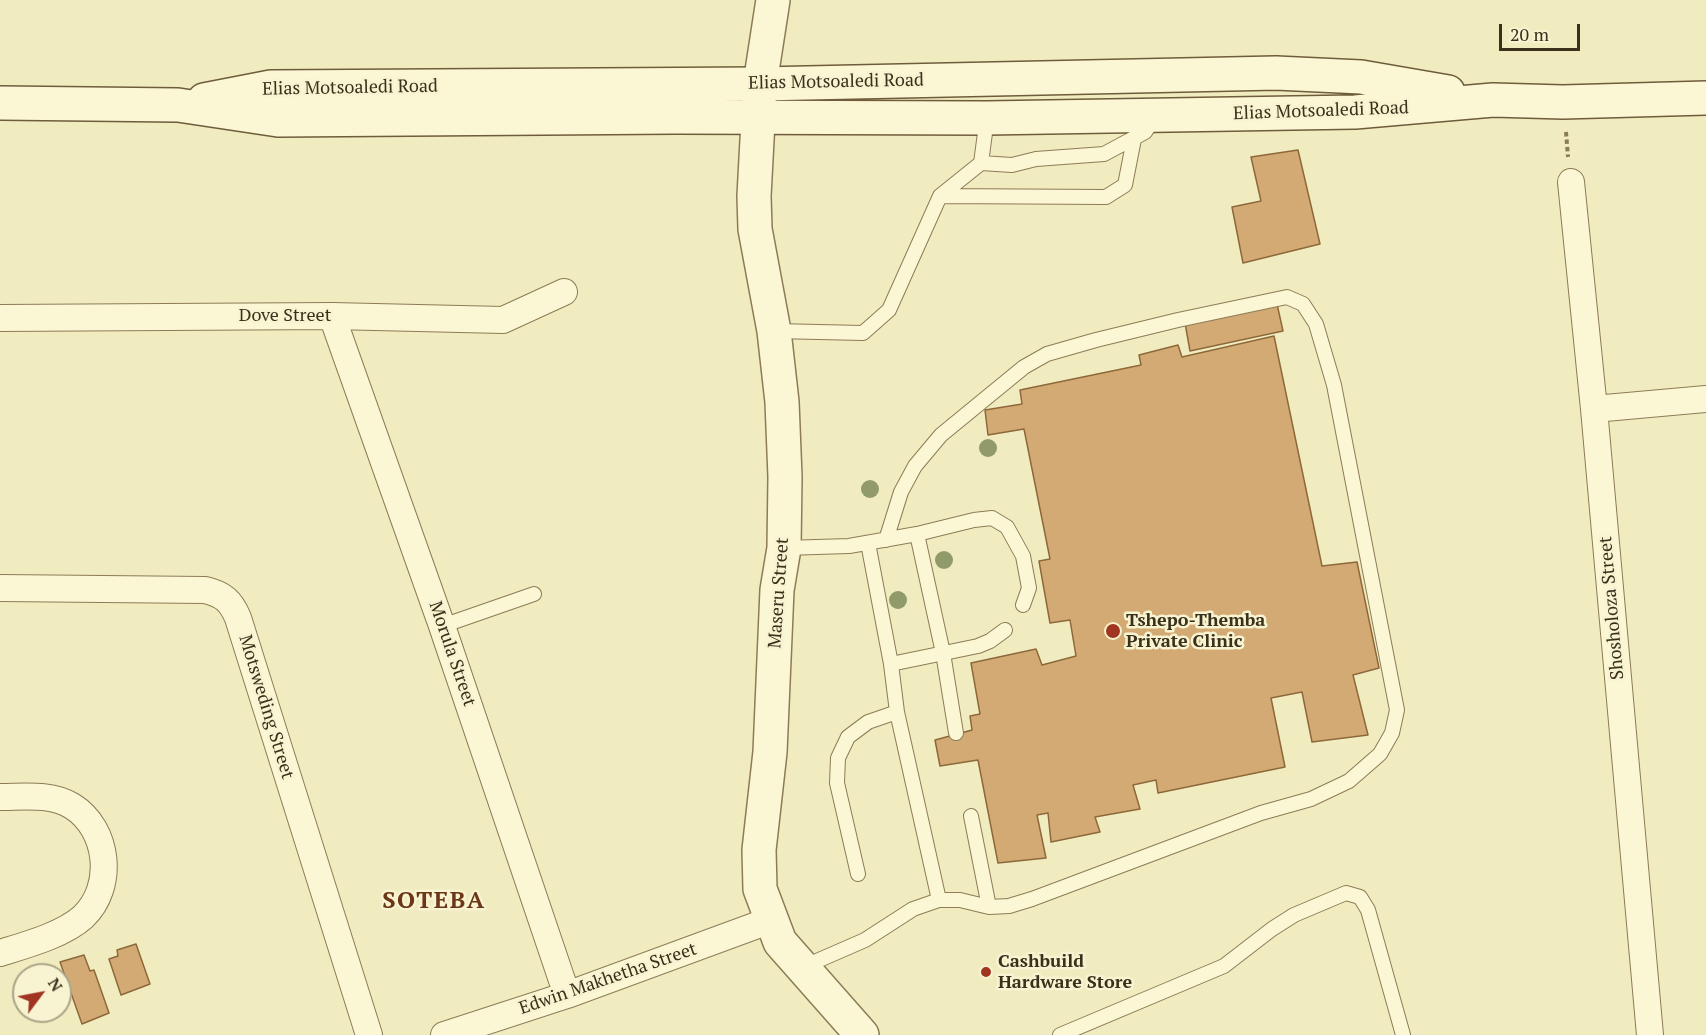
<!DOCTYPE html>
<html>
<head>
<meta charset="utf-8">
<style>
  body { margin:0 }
  #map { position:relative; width:1706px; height:1035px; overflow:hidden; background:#f1ebc0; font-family:"PT Serif",serif }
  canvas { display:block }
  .north { position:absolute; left:12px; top:963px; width:60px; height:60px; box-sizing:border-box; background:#f8f3d0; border:2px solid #aca588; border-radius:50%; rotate:58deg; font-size:16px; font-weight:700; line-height:24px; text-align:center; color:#3a301c }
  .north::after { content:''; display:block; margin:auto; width:21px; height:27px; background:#a03521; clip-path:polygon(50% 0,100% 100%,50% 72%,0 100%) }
  .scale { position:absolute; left:1499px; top:24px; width:81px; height:27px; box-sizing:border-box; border:3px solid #3a301c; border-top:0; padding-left:8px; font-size:18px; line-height:21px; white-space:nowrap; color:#3a301c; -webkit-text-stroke:4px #f8f3d0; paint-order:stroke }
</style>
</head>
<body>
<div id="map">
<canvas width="1706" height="1035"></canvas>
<div class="north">N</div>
<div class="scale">20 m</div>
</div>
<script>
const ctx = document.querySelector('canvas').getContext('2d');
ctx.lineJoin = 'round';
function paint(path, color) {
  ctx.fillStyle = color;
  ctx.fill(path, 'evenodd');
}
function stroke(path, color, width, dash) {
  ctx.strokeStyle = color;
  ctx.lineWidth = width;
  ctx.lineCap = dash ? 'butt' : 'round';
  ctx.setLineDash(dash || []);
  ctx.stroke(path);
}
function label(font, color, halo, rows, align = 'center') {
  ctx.font = font + ' "PT Serif",serif';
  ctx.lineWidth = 5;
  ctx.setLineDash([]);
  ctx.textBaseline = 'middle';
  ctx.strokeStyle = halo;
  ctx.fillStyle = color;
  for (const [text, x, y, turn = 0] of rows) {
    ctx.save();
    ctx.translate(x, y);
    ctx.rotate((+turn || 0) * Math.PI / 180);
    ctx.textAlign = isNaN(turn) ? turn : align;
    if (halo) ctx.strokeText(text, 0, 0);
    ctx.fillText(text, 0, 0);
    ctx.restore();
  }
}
const building = new Path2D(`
  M1298,150L1320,244L1243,263L1232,207L1261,201L1251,157Z
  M1277,304L1283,331L1190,351L1185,323Z
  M1274,336L1322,566L1357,562L1379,668L1353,675L1368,735L1312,742L1302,692L1271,698L1285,767L1158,793L1156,780L1133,785L1140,809L1095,817L1100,832L1051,842L1048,813L1037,815L1046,858L998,863L978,760L940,766L935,740L972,730L970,716L980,714L971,663L1036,649L1042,665L1076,656L1070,620L1050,623L1039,561L1050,559L1024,429L988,435L985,410L1022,404L1020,390L1141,365L1139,355L1178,345L1182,357Z
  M136,944L150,984L121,995L109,959L118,956L117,950Z
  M84,955L90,971L94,970L109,1013L82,1024L60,962Z`);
paint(building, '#d3aa73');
stroke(building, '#8d693a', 1.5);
const service = new Path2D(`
  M981,163L987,118
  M940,196L1106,197L1125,185L1134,139
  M774,331L863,333L889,310L940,196L981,163L1012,165L1036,159L1104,154L1145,132L1155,117
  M917,534L943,653L956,733
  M886,540L901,492L915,466L941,435L1024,367L1047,354L1096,340L1178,320L1287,297L1303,304L1316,324L1334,385L1397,710L1392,733L1380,754L1349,781L1311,799L1261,813L1032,899L1009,906L989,907
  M868,543L891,664L897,712L939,900
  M784,548L849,546L917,534L974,520L992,518L1007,527L1023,556L1029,588L1023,605
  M442,626L534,594
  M891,664L978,646L990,641L1005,630
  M858,874L837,783L838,758L848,737L868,722L897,712
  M803,967L865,940L913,909L939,900H960L989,907L971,816
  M1060,1035L1224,966L1272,929L1294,915L1346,893L1360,897L1368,910L1403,1035`);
const minor = new Path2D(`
  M1571,182L1594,409L1650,1035
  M332,316L442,626L567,995
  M0,318L332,316L503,320L564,292
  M1594,409L1706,399
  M0,588L205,590C223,594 231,601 238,618L369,1035
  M0,797C23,797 51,793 72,806C109,829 115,887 83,917C63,935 26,945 0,953
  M444,1035L567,995L771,920`);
const tertiary = new Path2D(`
  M773,0L760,84L754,196L755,229L774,331L782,402L785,477L784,548L777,590L770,752L759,850L760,889L780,942L862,1035`);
const secondary = new Path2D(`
  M204,100L271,87L760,84L1276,73L1361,77L1448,92
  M0,103L178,105L278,120L676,117L987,118L1355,112L1493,100L1563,102L1706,98`);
stroke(service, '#8c7c56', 16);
stroke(minor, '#8c7c56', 28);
stroke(tertiary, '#8c7c56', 36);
stroke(secondary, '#6e5c3a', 36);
stroke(new Path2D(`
  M1566,132L1568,157`), '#8c7c56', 4, [4.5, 3]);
stroke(service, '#fbf6d4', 14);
stroke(minor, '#fbf6d4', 26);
stroke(tertiary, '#fbf6d4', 33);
stroke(secondary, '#fbf6d4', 33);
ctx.fillStyle = '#909b69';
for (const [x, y] of [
  [988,448],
  [870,489],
  [944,560],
  [898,600]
]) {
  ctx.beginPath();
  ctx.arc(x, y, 9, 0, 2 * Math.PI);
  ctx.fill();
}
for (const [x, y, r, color] of [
  [1113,631,8,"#a03521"],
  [986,972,6,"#a03521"]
]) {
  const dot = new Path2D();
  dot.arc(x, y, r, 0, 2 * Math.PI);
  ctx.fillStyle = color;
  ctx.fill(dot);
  stroke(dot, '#f8f3d0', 2);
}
label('18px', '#3a301c', '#f8f3d0', [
  ["Elias Motsoaledi Road",836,82,-1],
  ["Elias Motsoaledi Road",350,88,-1],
  ["Elias Motsoaledi Road",1321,111,-2],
  ["Dove Street",285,316],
  ["Maseru Street",779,593,-86],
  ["Shosholoza Street",1612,608,-95],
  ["Morula Street",452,654,71],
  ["Motsweding Street",266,707,73],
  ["Edwin Makhetha Street",608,979,-19]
]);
label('bold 18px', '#3a301c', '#f8f3d0', [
  ["Tshepo-Themba",1126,621],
  ["Private Clinic",1126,642],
  ["Cashbuild",998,962],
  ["Hardware Store",998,983]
], 'left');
ctx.letterSpacing = '1.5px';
label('bold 24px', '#6b3718', '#f8f3d0', [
  ["SOTEBA",434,901]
]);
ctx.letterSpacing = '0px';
</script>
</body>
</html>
